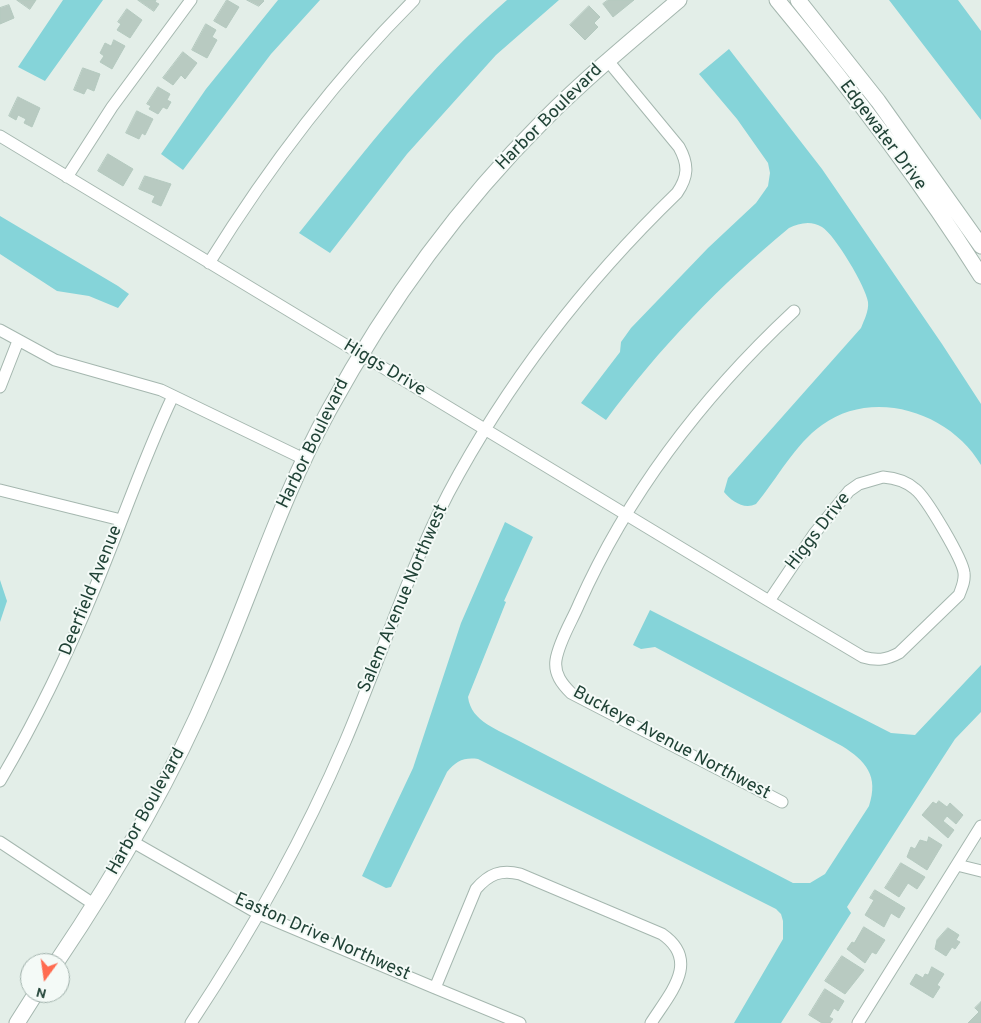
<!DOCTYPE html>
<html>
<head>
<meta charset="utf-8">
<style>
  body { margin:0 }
  #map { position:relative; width:981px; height:1023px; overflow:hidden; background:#e3eee8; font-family:Overpass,sans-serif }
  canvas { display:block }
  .north { position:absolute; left:20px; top:953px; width:50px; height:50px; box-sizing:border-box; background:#f4faf7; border:1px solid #9fb0aa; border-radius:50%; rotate:194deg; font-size:14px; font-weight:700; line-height:20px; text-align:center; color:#204236 }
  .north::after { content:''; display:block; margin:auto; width:18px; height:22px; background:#ff6b50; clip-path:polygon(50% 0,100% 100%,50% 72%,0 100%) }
</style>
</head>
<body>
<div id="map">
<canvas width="981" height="1023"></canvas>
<div class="north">N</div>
</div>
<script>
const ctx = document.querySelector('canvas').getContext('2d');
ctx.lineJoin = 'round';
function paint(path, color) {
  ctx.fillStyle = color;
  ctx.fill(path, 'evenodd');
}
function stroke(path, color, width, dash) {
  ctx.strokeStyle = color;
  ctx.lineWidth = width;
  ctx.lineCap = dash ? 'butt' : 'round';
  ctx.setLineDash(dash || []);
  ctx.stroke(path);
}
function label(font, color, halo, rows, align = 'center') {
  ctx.font = font + ' Overpass,sans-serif';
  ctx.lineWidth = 4;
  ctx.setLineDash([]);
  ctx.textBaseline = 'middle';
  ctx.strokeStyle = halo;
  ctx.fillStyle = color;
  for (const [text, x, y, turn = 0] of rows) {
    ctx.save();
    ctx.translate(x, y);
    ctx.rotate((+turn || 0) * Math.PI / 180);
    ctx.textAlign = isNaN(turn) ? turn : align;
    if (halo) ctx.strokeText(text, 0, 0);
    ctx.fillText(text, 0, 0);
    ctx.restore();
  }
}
paint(new Path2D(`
  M63,0H103L45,81L18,67Z
  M278,0H320L271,54L183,170L161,154L206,89Z
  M507,0H559L496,55L407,154L330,253L299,233C364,152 428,68 507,0Z
  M889,0H958L981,31V120Z
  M729,49L822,169L942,344L981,404V465C951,413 874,387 822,425C795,444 777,479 756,504C744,510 731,501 724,492L728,478L861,328C864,320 869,311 868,302C866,287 835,235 822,227C811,220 799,223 789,228C720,285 659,348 606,420L581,403L620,352L621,342L631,328L708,248L756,203L768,186L770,173L768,163L737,119L699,74Z
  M0,216L118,286L129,294L118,308L89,296L57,291L0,254Z
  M505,522L533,537L504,601L506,602L468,697C471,722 499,730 519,741L793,883H810L825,874L869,806C879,776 866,761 842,746L655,647L641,649L633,645L650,610L891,733L915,735L981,665V712L955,739L942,759L847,907L851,913L781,1023H734L783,939V921L781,914L776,909L478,759C464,757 456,761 447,772L391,887L386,888L362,876L413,768L461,623Z
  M0,580L7,601L0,622Z`), '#85d4d9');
const building = new Path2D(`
  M17,0H36L30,9Z
  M138,0H156L155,2L159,4L154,11Z
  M227,0L239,7L226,28L214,21Z
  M247,0H263L264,1L259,6Z
  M608,0H634L613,17L603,4Z
  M9,5L14,18L0,24V8Z
  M589,6L600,17L594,23L598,27L585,40L570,25Z
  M127,9L142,20L130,38L117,30L121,24L118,22Z
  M206,24L216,30L212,37L217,40L207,58L192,50Z
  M114,40L125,46L112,69L100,62L104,56L100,53L105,43L111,46Z
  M183,52L197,63L185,79L181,75L173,85L163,78Z
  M83,68L100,74L94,91L87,88L84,94L74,90Z
  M158,87L170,94L167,100L171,102L167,109L163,107L158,114L149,109L151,106L147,104Z
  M18,97L40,108L32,127L24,123L26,119L18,115L16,120L9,116Z
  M137,111L153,119L145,135L142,133L139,139L126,133Z
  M108,154L133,169L123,186L98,171Z
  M145,176L171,184L161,206L152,202L155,196L139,189Z
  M939,801L947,807L950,803L963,815L956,824L947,816L943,821L954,830L948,838L922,815L933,802L936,804Z
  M929,837L942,845L927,870L907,857L911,847L915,849L920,840L927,842Z
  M901,863L925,877L917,889L908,883L899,897L885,888Z
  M875,890L905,908L899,918L891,913L884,927L865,915L874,900L870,898Z
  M864,927L885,940L876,954L872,952L865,963L847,949L852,942L854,943Z
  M948,928L959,935L956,940L960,942L955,949L952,947L946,956L935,949L937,940Z
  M842,956L864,970L845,994L825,981Z
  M932,967L944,974L937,985L940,987L933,998L910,984L916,974L923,978L925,974L928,975Z
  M825,989L844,1001L838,1011L834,1008L829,1017L833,1019L830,1023H822L809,1015Z
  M981,1002V1023H968L979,1012L975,1008Z`);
paint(building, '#b8cac1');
stroke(building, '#b4c9bf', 1);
const minor = new Path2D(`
  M0,136L769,601
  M67,177L112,107L191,0
  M209,263C268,168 335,79 414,0
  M0,330L55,360L161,390L304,459
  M0,387L18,341
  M883,477C895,478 906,481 915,489C926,497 963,560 964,573C965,581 962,587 959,595L899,653C886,660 877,661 863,657L769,601L814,534L849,491L859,484Z
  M0,490L121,520
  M0,781C36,720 67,656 94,590C121,525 143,459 173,396
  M782,802L571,693C562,684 554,674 556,660C559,641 572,621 579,604C629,492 705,394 794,311
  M0,842L95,905
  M133,842L259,914L435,988
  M957,865L981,871
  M191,1023C250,934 303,840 345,742C380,660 407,574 448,494C508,381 585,282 677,193C688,177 689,165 679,147L608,61
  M520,1023L435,988L476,889C489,874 501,869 520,874L662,934C701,961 670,993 651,1023
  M858,1023L981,826`);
const tertiary = new Path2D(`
  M777,0C850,88 920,179 981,276
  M798,0L878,101L981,246
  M56,963C116,874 170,782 212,683C252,592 281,497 329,410C387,304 459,205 544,120C587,77 633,39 679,0
  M17,1023L36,993`);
stroke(minor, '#a5b7af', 13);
stroke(tertiary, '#a5b7af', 17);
stroke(minor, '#fff', 11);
stroke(tertiary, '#fff', 15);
label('18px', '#204236', '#f4faf7', [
  ["Harbor Boulevard",550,118,-45],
  ["Edgewater Drive",882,136,53],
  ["Higgs Drive",384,369,31],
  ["Harbor Boulevard",314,444,-64],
  ["Higgs Drive",819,532,-52],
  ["Deerfield Avenue",92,591,-68],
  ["Salem Avenue Northwest",404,599,-67],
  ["Buckeye Avenue Northwest",671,744,28],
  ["Harbor Boulevard",147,812,-61],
  ["Easton Drive Northwest",322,938,24]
]);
</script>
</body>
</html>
